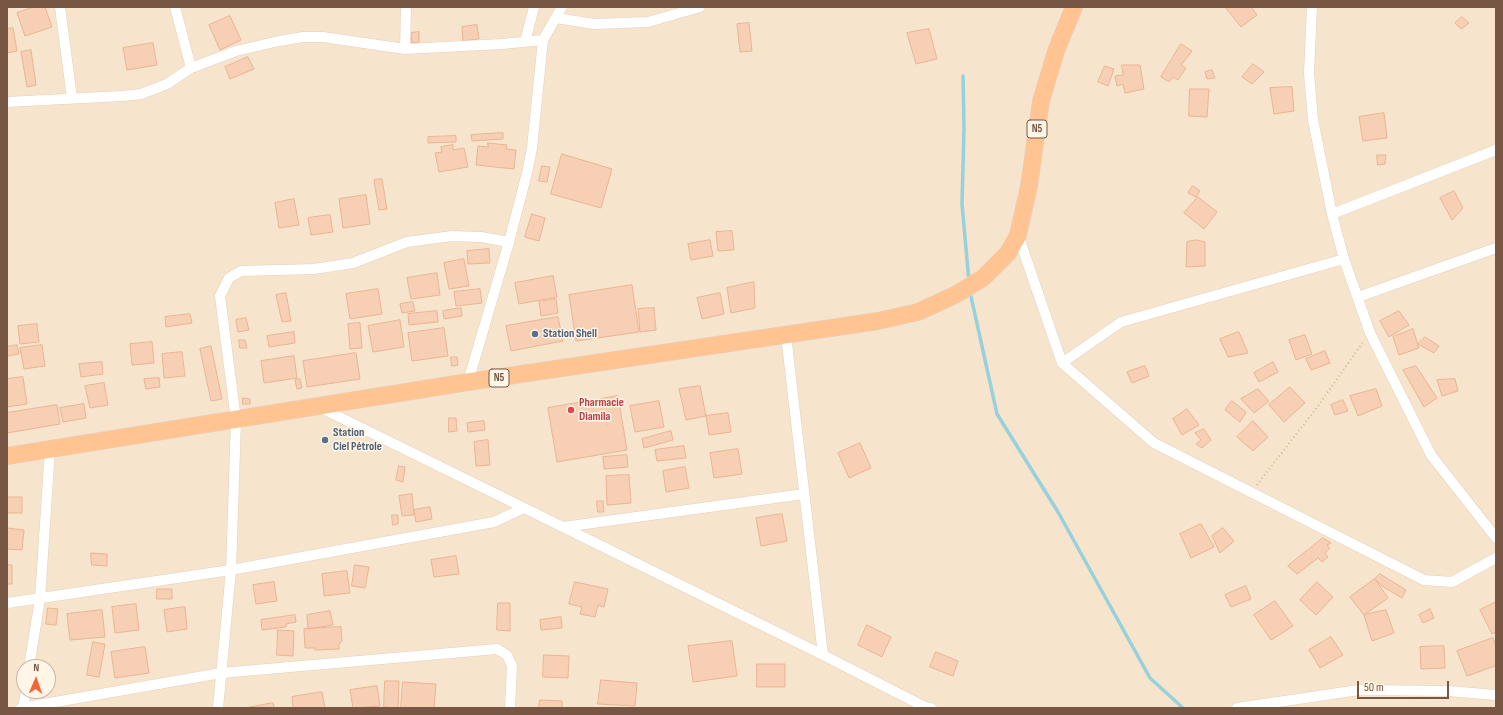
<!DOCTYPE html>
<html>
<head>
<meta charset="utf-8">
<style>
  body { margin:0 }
  #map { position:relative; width:1503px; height:715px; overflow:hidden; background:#fef3df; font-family:"Sofia Sans Condensed",sans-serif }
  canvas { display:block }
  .frame { position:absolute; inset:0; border:8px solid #775744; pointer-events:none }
  .north { position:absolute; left:16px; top:659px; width:40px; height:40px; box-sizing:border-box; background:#fff6e7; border:1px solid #c9b6a6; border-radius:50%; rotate:2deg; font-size:11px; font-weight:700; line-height:16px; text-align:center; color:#775744 }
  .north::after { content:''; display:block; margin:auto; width:14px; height:18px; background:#f56437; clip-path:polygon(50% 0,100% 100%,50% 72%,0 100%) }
  .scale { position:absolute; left:1357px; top:681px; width:92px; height:18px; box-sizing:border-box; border:2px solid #775744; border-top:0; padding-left:5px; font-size:12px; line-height:14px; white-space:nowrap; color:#775744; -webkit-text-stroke:3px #fff6e7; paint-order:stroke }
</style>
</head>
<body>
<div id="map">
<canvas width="1503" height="715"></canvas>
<div class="frame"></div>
<div class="north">N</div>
<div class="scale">50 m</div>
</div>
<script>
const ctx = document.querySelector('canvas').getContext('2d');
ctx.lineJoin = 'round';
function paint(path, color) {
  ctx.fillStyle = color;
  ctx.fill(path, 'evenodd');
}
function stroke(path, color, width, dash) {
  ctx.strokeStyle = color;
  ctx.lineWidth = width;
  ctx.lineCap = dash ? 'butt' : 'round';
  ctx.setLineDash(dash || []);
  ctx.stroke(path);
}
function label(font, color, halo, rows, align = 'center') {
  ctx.font = font + ' "Sofia Sans Condensed",sans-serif';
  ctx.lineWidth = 3;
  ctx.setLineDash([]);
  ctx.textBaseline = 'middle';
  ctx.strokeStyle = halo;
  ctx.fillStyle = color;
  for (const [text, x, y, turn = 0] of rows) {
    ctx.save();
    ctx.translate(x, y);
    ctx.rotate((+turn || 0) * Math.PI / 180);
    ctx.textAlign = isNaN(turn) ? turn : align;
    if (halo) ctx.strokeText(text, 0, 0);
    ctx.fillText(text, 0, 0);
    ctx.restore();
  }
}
paint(new Path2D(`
  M7,7H1496V708H7ZM24,667H48V691H24Z`), '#f7e4cd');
stroke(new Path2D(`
  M963,76L964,129L962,204L969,282
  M970,292L997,414L1058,512L1150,678L1183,708`), '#97d1dc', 3.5);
const building = new Path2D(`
  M34,7H45L52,27L25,36L17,13Z
  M1227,7H1251L1257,15L1241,27L1226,8Z
  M230,16L241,40L220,50L209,25Z
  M1462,17L1469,23L1461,29L1455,23Z
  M749,23L752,51L740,52L737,24Z
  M477,25L479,39L463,41L462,27Z
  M13,28L17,51L7,53V29Z
  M929,29L937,59L916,64L907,33Z
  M419,32V42L412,43L411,33Z
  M153,43L157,65L127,70L123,48Z
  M1181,44L1192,51L1181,65L1186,68L1178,80L1173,77L1169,82L1161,77Z
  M31,50L36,85L27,87L21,52Z
  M248,57L254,69L230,79L225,67Z
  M1253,64L1264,72L1252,84L1242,77Z
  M1122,65H1140L1144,89L1125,93L1123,84L1117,86L1115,76L1123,75Z
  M1105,66L1114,69L1108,86L1098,82Z
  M1212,70L1215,78L1207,79L1205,72Z
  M1292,87L1294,111L1274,114L1270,88Z
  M1190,89H1209L1207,117L1189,116Z
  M1384,113L1387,138L1363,141L1359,117Z
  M503,133V139L472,141L471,135Z
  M456,136V142L428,143V137Z
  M488,143L507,145L506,149L516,150L514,169L476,165L478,146L488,147Z
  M453,145V150L464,148L468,167L439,172L435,153L442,152L441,147Z
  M562,154L612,169L601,208L551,194Z
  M1377,155H1386L1385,164L1378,165Z
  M542,166L550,167L547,182L539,181Z
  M382,179L387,209L379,210L374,180Z
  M1193,186L1200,191L1196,197L1188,193Z
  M1454,191L1463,208L1452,220L1440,198Z
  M366,195L370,224L343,228L339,199Z
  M1198,197L1217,212L1204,229L1184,213Z
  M294,199L299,225L279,228L275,203Z
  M532,214L545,218L539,241L525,237Z
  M330,215L333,232L311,235L308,218Z
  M732,231L734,250L718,251L716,232Z
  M710,240L713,256L691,260L688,244Z
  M1197,240L1205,242V266L1186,267L1187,242Z
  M489,249L490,263L468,264L467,251Z
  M464,259L469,286L449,289L444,263Z
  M437,273L440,295L411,299L407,278Z
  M553,276L557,297L519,304L515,283Z
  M754,282L755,308L731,313L727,288Z
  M632,285L639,332L576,341L569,295Z
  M378,289L382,314L350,319L346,294Z
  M480,289L482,303L456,306L454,292Z
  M286,293L291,321L282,322L276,295Z
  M720,293L724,314L702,319L697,298Z
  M556,299L558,313L541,316L539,302Z
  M413,302L415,311L402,313L400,304Z
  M461,308L462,316L444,319L443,311Z
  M654,308L656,330L640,332L638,309Z
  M437,311L438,322L409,325L408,314Z
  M1399,311L1409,325L1389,337L1380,321Z
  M190,314L192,323L166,327L165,317Z
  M558,317L563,341L511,351L506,326Z
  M246,318L249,330L238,332L236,320Z
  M400,320L404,347L373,352L368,326Z
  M360,323L362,348L350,349L348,324Z
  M37,324L39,342L20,344L18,326Z
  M444,328L448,356L412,361L408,333Z
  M1413,329L1419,348L1399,355L1393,337Z
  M294,332L295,343L269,347L267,336Z
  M1239,332L1248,353L1228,357L1220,339Z
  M1305,335L1312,354L1296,360L1289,340Z
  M1425,337L1439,346L1434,353L1418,344Z
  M239,340H245L247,348H240Z
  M152,342L154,363L132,365L130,344Z
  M17,345L19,354L7,356V347Z
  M42,345L45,366L24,369L20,348Z
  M211,346L222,399L211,401L200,349Z
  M1325,351L1330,363L1311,370L1306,359Z
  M182,352L185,376L164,378L162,354Z
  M356,353L360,379L307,387L303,361Z
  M294,356L297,378L264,383L261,361Z
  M451,357H457L458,365L452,366Z
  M102,362L103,374L81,377L79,364Z
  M1273,362L1278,372L1259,382L1254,373Z
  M1145,366L1149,376L1132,383L1127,372Z
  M1416,366L1437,398L1424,407L1403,370Z
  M23,377L27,404L7,407V379Z
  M159,378L160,387L146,389L144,379Z
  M300,379L302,388L297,389L295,380Z
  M1455,379L1458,391L1442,396L1437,380Z
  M104,383L108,405L90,408L85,386Z
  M700,386L706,416L686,420L679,389Z
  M1290,387L1305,403L1284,422L1269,405Z
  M1258,389L1269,401L1254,413L1241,399Z
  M1376,389L1382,406L1358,416L1350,396Z
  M618,396L627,450L557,462L548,408Z
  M243,398L250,399V404H243Z
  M1343,400L1348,411L1335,415L1331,405Z
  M659,401L664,427L635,432L630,406Z
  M1232,401L1246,412L1240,422L1225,410Z
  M84,404L86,418L63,422L60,408Z
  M57,405L60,424L7,433V413Z
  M1187,409L1199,425L1182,435L1173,419Z
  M728,413L731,432L709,435L706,416Z
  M449,418H456L457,431L449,432Z
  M484,421L485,430L468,432L467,423Z
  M1253,421L1268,437L1253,451L1237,437Z
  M1204,429L1211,440L1202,448L1196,444L1201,440L1195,433Z
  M671,431L673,440L644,448L642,439Z
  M488,440L490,465L476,466L474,442Z
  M860,443L871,468L849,478L838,453Z
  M684,446L686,458L657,461L655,450Z
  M738,449L742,474L714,478L710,453Z
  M627,455L628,467L604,469L603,457Z
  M399,466L405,467L403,482L396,480Z
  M685,467L689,488L666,492L663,471Z
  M629,475L631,503L607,505L606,476Z
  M412,494L414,515L402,516L399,496Z
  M7,497H22V513H7Z
  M597,501H603L604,512H598Z
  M430,507L432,519L416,522L414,510Z
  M782,514L787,541L761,546L756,518Z
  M392,515H398V524L393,525Z
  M1201,524L1214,547L1191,558L1180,534Z
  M7,528L24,530L22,550L7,549Z
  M1223,528L1234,541L1220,553L1212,536Z
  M1323,538L1331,543L1327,545L1330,548L1325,553L1328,557L1322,562L1318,558L1297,574L1288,566Z
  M91,553L107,554V566L92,565Z
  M456,556L459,574L434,577L431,560Z
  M7,565H12V584H7Z
  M355,565L369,567L365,588L352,586Z
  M347,571L350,593L324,596L322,574Z
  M1380,574L1406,590L1402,598L1382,586L1375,579Z
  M1375,579L1388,598L1364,615L1350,597Z
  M274,582L277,601L256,604L253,585Z
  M575,582L608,589L604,607L598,605L595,617L580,614L582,607L569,604Z
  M1317,582L1333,597L1316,615L1300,600Z
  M1246,586L1251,599L1231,607L1225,595Z
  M157,589H172V599H157Z
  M1275,601L1293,626L1271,640L1254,615Z
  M1496,602V632L1492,634L1480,610Z
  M498,603H510V631L497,630Z
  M136,604L139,630L115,633L112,607Z
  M185,607L187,629L167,632L164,610Z
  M48,608L58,609L56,625L46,624Z
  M1430,609L1434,618L1423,623L1419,615Z
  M102,610L105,637L70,640L67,614Z
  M1386,610L1394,633L1372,641L1364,615Z
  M330,611L333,625L308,629L307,615Z
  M295,615L296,622L286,624V627L262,630L261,620Z
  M561,617L562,628L541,630L540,620Z
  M867,625L891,637L882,657L858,645Z
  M341,627L342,641L339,644V649L315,650V648H305L304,629Z
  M278,630L294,631L293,656L277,655Z
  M1331,637L1343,655L1320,668L1309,650Z
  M1493,638L1496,646V669L1495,666L1467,676L1457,651Z
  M732,641L737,676L693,682L688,646Z
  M93,642L105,644L99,677L87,675Z
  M1444,646L1445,668L1421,669L1420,647Z
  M145,647L149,673L115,678L111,652Z
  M936,652L958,661L953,676L930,667Z
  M544,655L569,656L568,678L543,677Z
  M757,664H785V687H757Z
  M601,680L637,683L635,706L598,704Z
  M385,681H399L398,708L384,707Z
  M403,682L436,684L434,708H401Z
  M377,686L380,706L353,708L350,690Z
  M322,692L325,708H293L292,697Z
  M540,700L562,701V708H539Z
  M273,703L274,708H245Z`);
paint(building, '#f6cfb4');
stroke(building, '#ebb593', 1);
const minor = new Path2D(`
  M60,7L72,98
  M175,7L191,68
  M1312,7L1309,73L1313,120L1332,214L1344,259L1370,333L1431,455L1496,538
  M556,18L594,24L648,22L700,7
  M525,42L534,7
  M405,49L406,7
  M7,102L122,96L141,94L167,84L191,68L236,51L279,41L303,37H323L405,49L502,44L543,40
  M1332,214L1496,150
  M1018,235L1062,363L1154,443L1424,580L1452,582L1496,558
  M1358,297L1496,248
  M786,335L823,655
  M1062,363L1121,322L1344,259
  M468,382L509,242L527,173L532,148L543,40L562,7
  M319,407L823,655L925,707L931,708
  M563,527L804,494
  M7,603L231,570L494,522L524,508
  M29,667L40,599L50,449
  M21,708L221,673L497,649L507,655L512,666L510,708
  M23,708L26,691
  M218,708L231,570L236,420L220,296L229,278L241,271L314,269L353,263L407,242L452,236L481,237L509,242
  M1237,708L1359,690L1448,691L1496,695`);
const trunk = new Path2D(`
  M7,456L468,382L878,321L918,312L955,295L983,278L1008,253L1018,235L1029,186L1041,101L1056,51L1074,7`);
stroke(minor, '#e5d0bd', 11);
stroke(trunk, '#ded7d2', 18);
stroke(new Path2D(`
  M1257,485L1318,406L1363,342`), '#dbb297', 2, [1, 3]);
stroke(minor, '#fff', 10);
stroke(trunk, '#ffc492', 17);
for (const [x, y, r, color] of [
  [535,334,4,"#5c6f8a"],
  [571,410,4,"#e0444e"],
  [325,440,4,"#5c6f8a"]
]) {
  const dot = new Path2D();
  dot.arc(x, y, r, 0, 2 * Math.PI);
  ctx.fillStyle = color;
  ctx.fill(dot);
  stroke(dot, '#fff6e7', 1.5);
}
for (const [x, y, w] of [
  [1037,129,20],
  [499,378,20]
]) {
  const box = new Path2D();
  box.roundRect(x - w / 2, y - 9, w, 18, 3);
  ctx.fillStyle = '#fff6e7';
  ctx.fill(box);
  stroke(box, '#775744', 1);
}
label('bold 11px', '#775744', null, [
  ["N5",1037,129],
  ["N5",499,378]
]);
label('bold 12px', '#4e5e75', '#fff6e7', [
  ["Station Shell",543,334],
  ["Station",333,433],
  ["Ciel Pétrole",333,447]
], 'left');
label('bold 12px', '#be3a42', '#fff6e7', [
  ["Pharmacie",579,403],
  ["Diamila",579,417]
], 'left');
</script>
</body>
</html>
